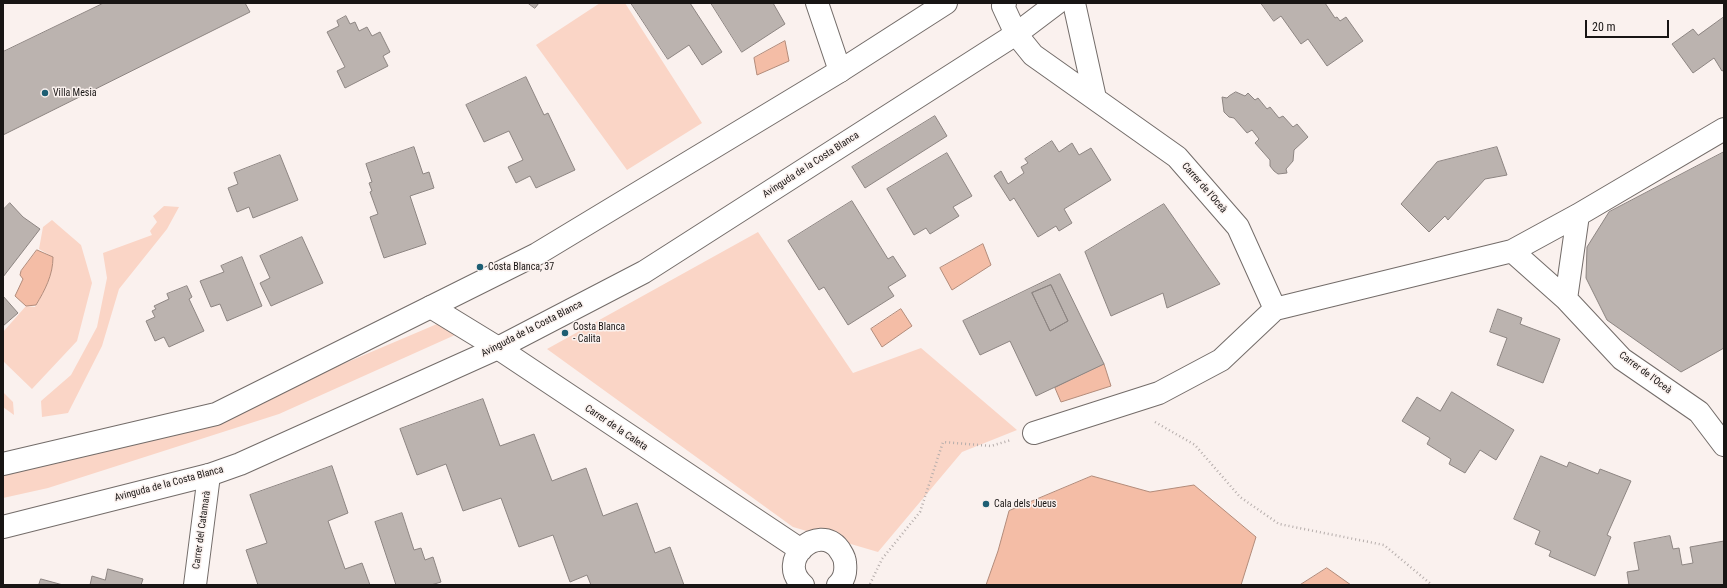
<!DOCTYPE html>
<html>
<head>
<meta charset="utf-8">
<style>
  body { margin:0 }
  #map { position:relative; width:1727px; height:588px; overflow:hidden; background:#faf1ee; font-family:"Roboto Condensed",sans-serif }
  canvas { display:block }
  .frame { position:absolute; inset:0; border:4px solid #181514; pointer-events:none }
  .scale { position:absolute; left:1585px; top:20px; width:84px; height:18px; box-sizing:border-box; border:2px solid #181514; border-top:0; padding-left:5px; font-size:12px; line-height:14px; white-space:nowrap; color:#181514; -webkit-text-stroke:3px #faf1ee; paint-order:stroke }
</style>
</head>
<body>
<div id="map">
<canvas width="1727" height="588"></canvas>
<div class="frame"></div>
<div class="scale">20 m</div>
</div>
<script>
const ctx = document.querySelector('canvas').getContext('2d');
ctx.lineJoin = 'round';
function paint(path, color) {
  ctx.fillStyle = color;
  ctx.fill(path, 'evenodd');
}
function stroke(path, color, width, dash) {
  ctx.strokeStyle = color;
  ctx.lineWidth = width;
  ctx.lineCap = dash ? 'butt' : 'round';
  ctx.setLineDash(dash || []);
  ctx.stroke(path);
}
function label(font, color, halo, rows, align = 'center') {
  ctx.font = font + ' "Roboto Condensed",sans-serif';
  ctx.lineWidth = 3;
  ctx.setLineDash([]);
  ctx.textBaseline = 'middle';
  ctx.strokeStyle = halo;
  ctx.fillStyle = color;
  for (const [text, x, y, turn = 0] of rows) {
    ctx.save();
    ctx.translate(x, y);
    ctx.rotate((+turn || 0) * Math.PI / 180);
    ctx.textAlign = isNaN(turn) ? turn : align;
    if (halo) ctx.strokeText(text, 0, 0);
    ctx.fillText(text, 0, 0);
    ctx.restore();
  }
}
paint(new Path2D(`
  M600,3H625L702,123L627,170L536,45Z
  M164,206L179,207L167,229L119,289L102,346L68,413L42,417L41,401L71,375L97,327L107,278L103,253L152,235L150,231L157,222L153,216Z
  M52,220L81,245L92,283L77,341L32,389L3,361V332L26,306L35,307C45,291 53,276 53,257L39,249L43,227Z
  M758,232L853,373L921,348L1017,430L962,452L878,552L793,527L547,349Z
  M437,324L455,335L279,414L48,488L3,498V474L230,412Z
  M3,392L13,402L14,415L3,407Z`), '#fad5c6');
const water = new Path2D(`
  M785,41L789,61L757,75L754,58Z
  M983,244L991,265L952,290L940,268Z
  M37,250L53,257C53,275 45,290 36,305L26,306L15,296L23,279L20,275L21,271Z
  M901,309L912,326L882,347L871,329Z
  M1104,364L1111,386L1061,402L1055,388Z
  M1092,476L1150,492L1194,485L1256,537L1241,585H986L998,551L1009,511Z
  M1327,568L1351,585H1300Z`);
paint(water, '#f4bda6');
stroke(water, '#b28b7a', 1);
const building = new Path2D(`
  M104,3H245L250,12L3,135V52Z
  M528,3H539L535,8Z
  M631,3H690L722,52L702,65L689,45L668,59Z
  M711,3H773L785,24L742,52Z
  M1261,3H1325L1335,18L1337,17L1340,21L1346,17L1363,41L1327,66L1308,39L1301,44L1281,16L1274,21Z
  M346,16L350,24L355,22L359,31L367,27L372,36L380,32L390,52L383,56L388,66L345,88L337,71L345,67L327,32L339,26L337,21Z
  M1724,17V70L1722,71L1714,58L1693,73L1672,44L1693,29L1698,35Z
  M526,77L544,115L548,113L575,170L536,188L530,176L516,183L508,167L523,160L509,131L484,142L466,105Z
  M1236,92L1245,96L1248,93L1255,100L1258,98L1267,109L1270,107L1279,118L1283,116L1293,127L1297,124L1308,137L1294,150L1293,161L1286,169L1287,173L1278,174L1274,171L1270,166V160L1255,143L1259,139L1252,130L1247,133L1234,118L1229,117L1224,112L1222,97L1227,98L1229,96Z
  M935,116L947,136L865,188L852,167Z
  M1052,141L1059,152L1072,143L1079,155L1091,148L1111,180L1064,209L1072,223L1059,231L1056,226L1038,237L1014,198L1010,201L994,176L1001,171L1008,184L1024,173L1021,167L1028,163L1025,159Z
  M414,147L423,174L429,172L434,188L410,196L426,244L384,258L370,217L378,214L370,192L372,191L369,183L372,182L366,164Z
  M1497,147L1507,175L1485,179L1448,220L1445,216L1429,232L1401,204L1437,162Z
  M1724,152V348L1681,372L1607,320L1586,278L1587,247L1609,212Z
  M947,153L972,196L953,207L959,216L930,234L926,228L914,235L887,189Z
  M280,155L298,200L253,218L249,207L237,212L228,188L238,184L234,173Z
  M852,201L888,259L893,256L906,276L888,287L894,296L848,325L824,287L819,290L788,241Z
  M10,203L23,217L40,229L3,277V210Z
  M1164,204L1220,284L1167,308L1163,293L1111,316L1085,252Z
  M302,237L323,283L271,306L260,283L270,278L260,256Z
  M242,257L262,306L227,321L220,304L211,307L200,281L224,272L221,266Z
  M1060,274L1104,364L1036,396L1010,341L980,355L963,321ZM1051,285L1068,321L1050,331L1032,293Z
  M1051,285L1068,321L1050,331L1032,293Z
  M187,286L192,297L189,299L204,331L169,347L164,337L155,341L146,321L155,317L152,311L156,309L154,306L169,299L167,294Z
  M3,296L18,313L3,326Z
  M1498,309L1522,318L1520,324L1560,339L1543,383L1497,365L1507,338L1490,332Z
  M1452,392L1514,430L1496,460L1480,450L1465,473L1449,464L1451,459L1427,444L1430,438L1402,421L1417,397L1440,411Z
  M483,399L500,446L534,434L552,481L586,468L603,516L637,503L655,553L670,547L684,585H591L587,575L570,582L553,535L519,547L501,498L463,511L446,464L417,475L400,429Z
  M1541,456L1567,467L1569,462L1598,474L1600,469L1631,481L1607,535L1611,537L1595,576L1549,556L1551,551L1535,544L1540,531L1514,519Z
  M332,466L348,513L328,521L345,569L362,563L370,585H258L246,550L267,543L250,495Z
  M402,513L414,550L421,548L425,560L433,557L441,582L431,585H396L375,522Z
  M1670,536L1673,549L1679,548L1682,565L1693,563L1690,547L1724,541V585H1629L1627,572L1639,570L1634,543Z
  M108,569L143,579L141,585H90L92,576L105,580Z
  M41,579L63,585H39Z`);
paint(building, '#bbb3af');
stroke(building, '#8d8582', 1);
const minor = new Path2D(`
  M817,3L840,71
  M1005,3L1003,6L1016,34L1033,55L1177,157L1238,227L1275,309
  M1074,3L1095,98
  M1578,215L1566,299L1622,359L1699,412L1724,445
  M1512,251L1566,299
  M431,307L498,348L801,550
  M1034,433L1159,393L1221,360L1275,309L1512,251L1578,215L1724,129
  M195,585L209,475
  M803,585C775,561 818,522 839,549C842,554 845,557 845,563C846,571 845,579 838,585`);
const tertiary = new Path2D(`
  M3,464L216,414L537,254L840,71L946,3
  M3,527L209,475L240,464L498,348L644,272L1016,34L1057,3`);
stroke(minor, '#736c69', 24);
stroke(tertiary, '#736c69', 24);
stroke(new Path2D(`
  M1155,422L1195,445L1240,497L1279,524L1384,545L1432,585
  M870,584L882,559L920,512L943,442L991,446L1011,440`), '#b5adab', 2.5, [1, 3]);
stroke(minor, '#fff', 22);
stroke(tertiary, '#fff', 22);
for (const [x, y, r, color] of [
  [45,93,4,"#1d5e73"],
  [480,267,4,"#1d5e73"],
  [565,333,4,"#1d5e73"],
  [986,504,4,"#1d5e73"]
]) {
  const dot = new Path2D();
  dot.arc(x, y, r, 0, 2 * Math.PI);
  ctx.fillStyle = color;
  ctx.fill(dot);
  stroke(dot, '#faf1ee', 1.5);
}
label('10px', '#181514', '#faf1ee', [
  ["Villa Mesia",53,93],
  ["Costa Blanca, 37",488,267],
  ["Costa Blanca",573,327],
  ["- Calita",573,339],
  ["Cala dels Jueus",994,504]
], 'left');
label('10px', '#181514', '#faf1ee', [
  ["Avinguda de la Costa Blanca",811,165,-33],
  ["Carrer de l'Oceà",1204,188,49],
  ["Avinguda de la Costa Blanca",532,329,-27],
  ["Carrer de l'Oceà",1645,373,37],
  ["Carrer de la Caleta",616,428,34],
  ["Avinguda de la Costa Blanca",169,484,-15],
  ["Carrer del Catamarà",202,530,-82]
]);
</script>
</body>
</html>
